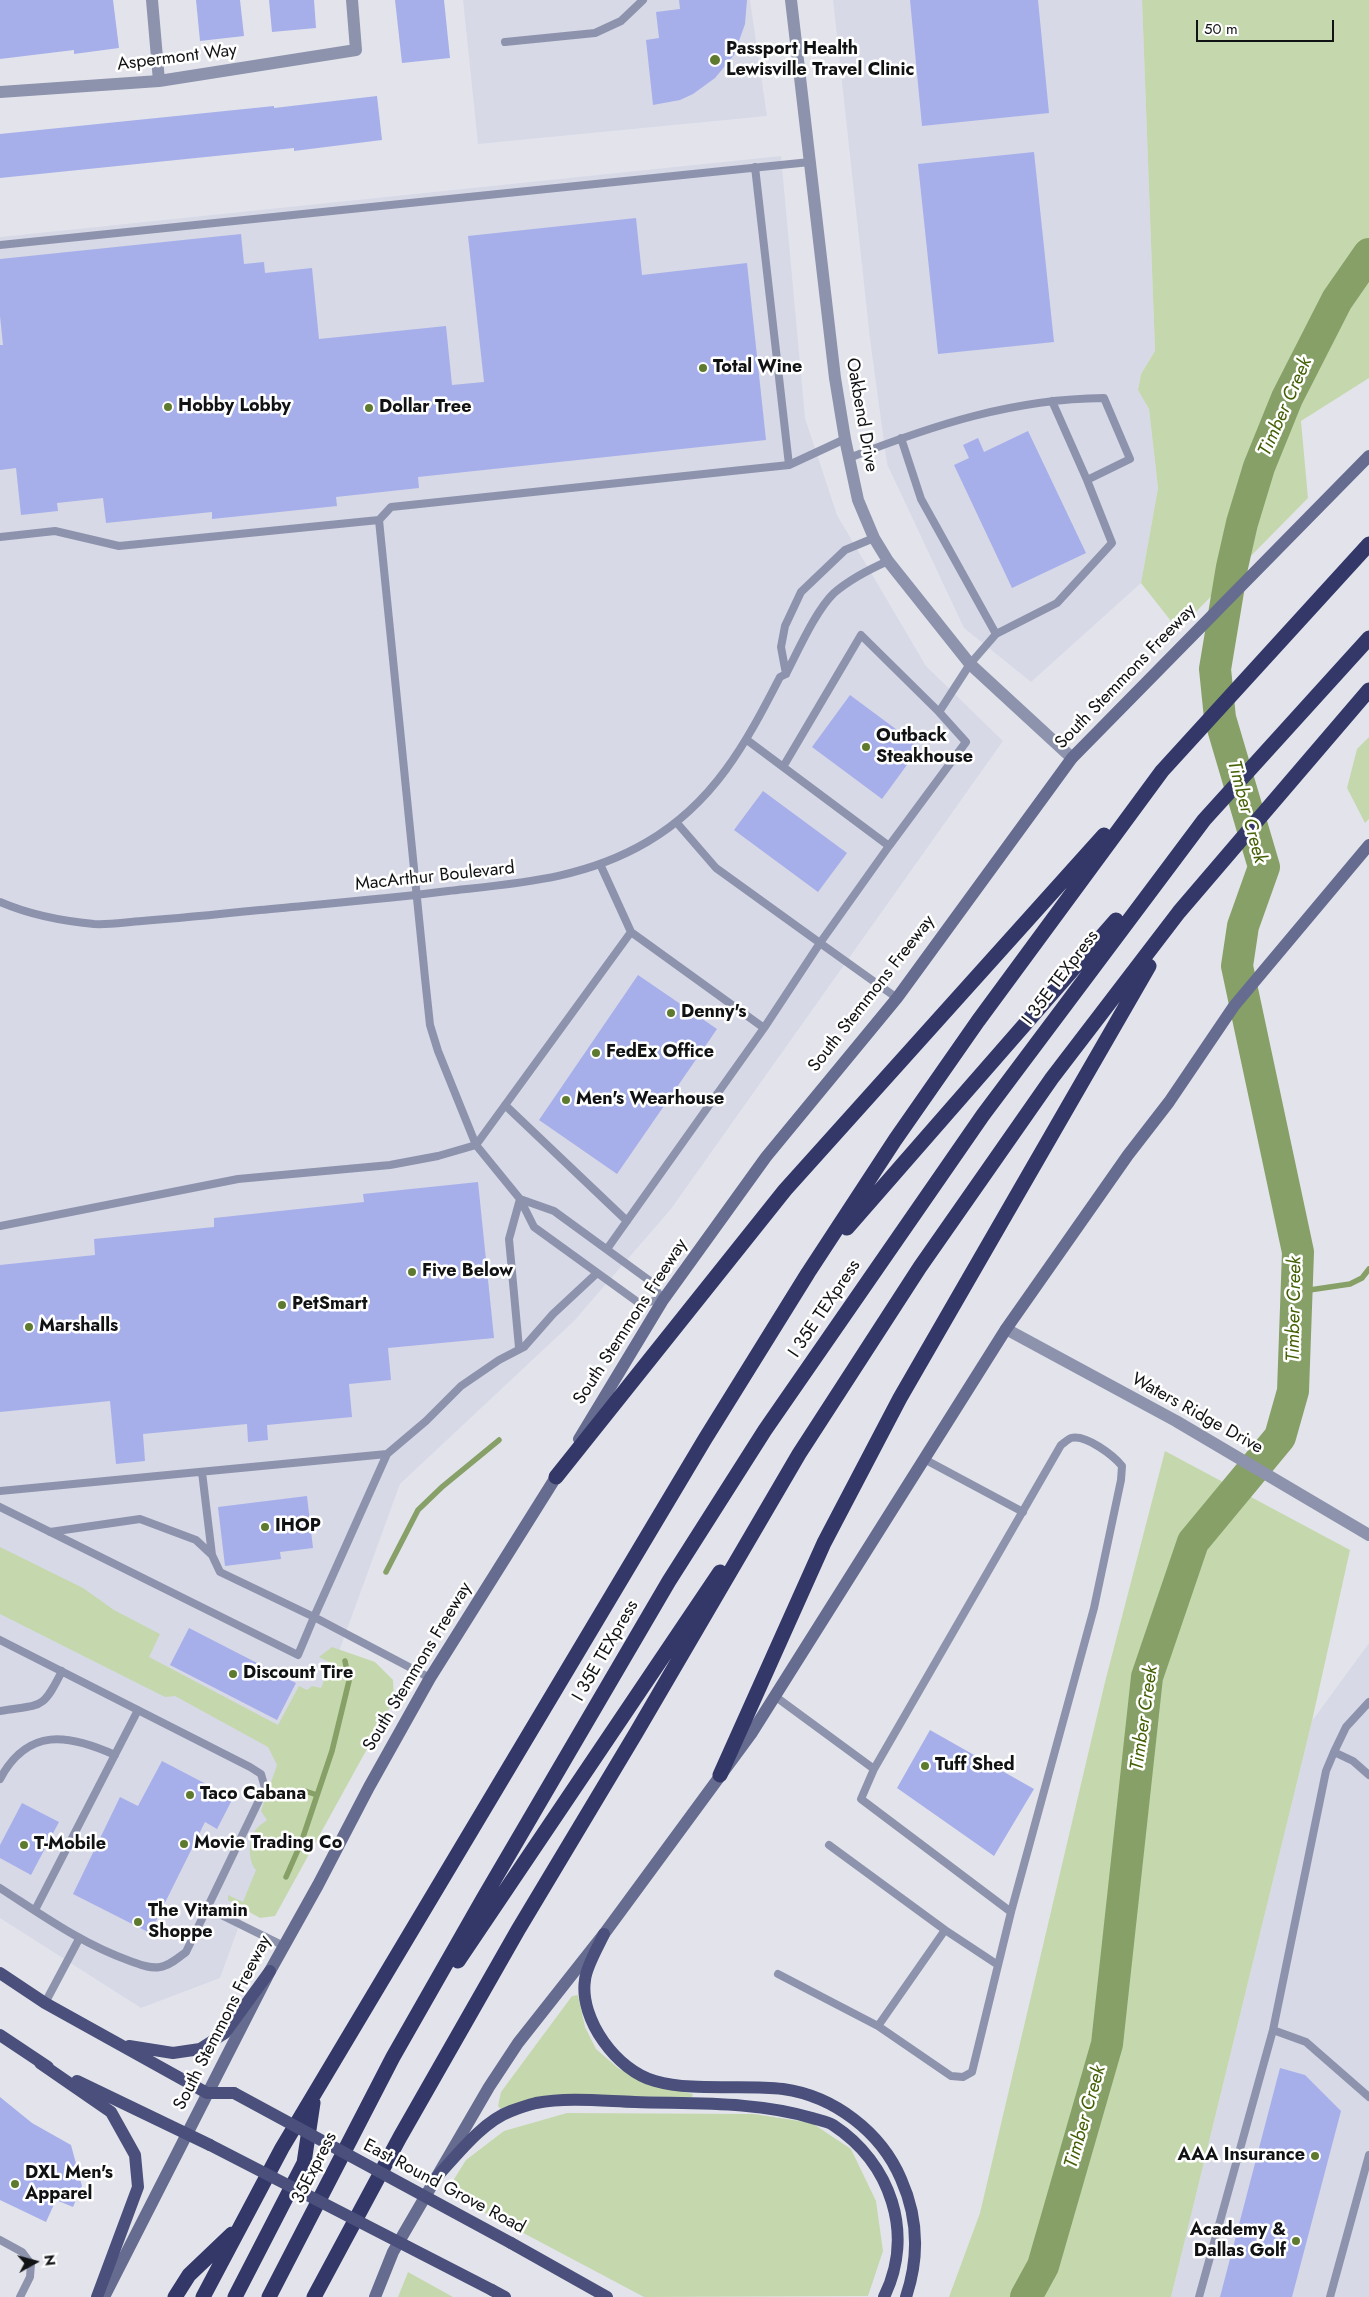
<!DOCTYPE html>
<html>
<head>
<meta charset="utf-8">
<style>
  body { margin:0 }
  #map { position:relative; width:1369px; height:2297px; overflow:hidden; background:#e3e4eb; font-family:Jost,sans-serif }
  canvas { display:block }
  .north { position:absolute; left:10px; top:2237px; width:50px; height:50px; -webkit-text-stroke:4px #fff; paint-order:stroke; rotate:83deg; font-size:14px; font-weight:700; line-height:20px; text-align:center; color:#111214 }
  .north::after { content:''; display:block; margin:auto; width:18px; height:22px; background:#111214; clip-path:polygon(50% 0,100% 100%,50% 72%,0 100%) }
  .scale { position:absolute; left:1196px; top:20px; width:138px; height:22px; box-sizing:border-box; border:2px solid #111214; border-top:0; padding-left:6px; font-size:15px; line-height:18px; white-space:nowrap; color:#111214; -webkit-text-stroke:4px #fff; paint-order:stroke }
</style>
</head>
<body>
<div id="map">
<canvas width="1369" height="2297"></canvas>
<div class="north">N</div>
<div class="scale">50 m</div>
</div>
<script>
const ctx = document.querySelector('canvas').getContext('2d');
ctx.lineJoin = 'round';
function paint(path, color) {
  ctx.fillStyle = color;
  ctx.fill(path, 'evenodd');
}
function stroke(path, color, width, dash) {
  ctx.strokeStyle = color;
  ctx.lineWidth = width;
  ctx.lineCap = dash ? 'butt' : 'round';
  ctx.setLineDash(dash || []);
  ctx.stroke(path);
}
function label(font, color, halo, rows, align = 'center') {
  ctx.font = font + ' Jost,sans-serif';
  ctx.lineWidth = 5;
  ctx.setLineDash([]);
  ctx.textBaseline = 'middle';
  ctx.strokeStyle = halo;
  ctx.fillStyle = color;
  for (const [text, x, y, turn = 0] of rows) {
    ctx.save();
    ctx.translate(x, y);
    ctx.rotate((+turn || 0) * Math.PI / 180);
    ctx.textAlign = isNaN(turn) ? turn : align;
    if (halo) ctx.strokeText(text, 0, 0);
    ctx.fillText(text, 0, 0);
    ctx.restore();
  }
}
paint(new Path2D(`
  M463,0H750L767,116L478,144Z
  M833,0H1142L1155,351L1141,374L1138,389L1149,409L1158,488L1141,583L1031,682L964,628L887,464L870,339Z
  M781,156L805,418L837,515L926,666L1003,741L671,1209L574,1321L400,1484L220,1978L141,2008L0,1918V237Z
  M1369,1643V2297H1171L1312,1721Z`), '#d7d9e7');
paint(new Path2D(`
  M1142,0H1369V378L1301,421L1308,498L1178,630L1141,583L1158,488L1149,409L1138,390L1141,374L1155,351Z
  M1369,737V819L1365,823L1347,788L1357,749Z
  M1165,1451L1350,1550L1312,1721L1171,2297H949L980,2213L1105,1682Z
  M0,1547L83,1588L114,1610L160,1634L149,1657L278,1725L299,1686L307,1690L312,1686L321,1688L331,1663L319,1657L332,1647L375,1662L393,1680L394,1700L275,1916L260,1918L228,1900V1895L243,1902L256,1870C248,1861 248,1841 255,1831C257,1827 263,1823 267,1820L261,1811L277,1765L268,1747L175,1696L165,1697L0,1614Z
  M578,1995L585,2027L596,2049L618,2068L648,2084L693,2094L692,2097L543,2096L501,2109L498,2106L501,2092L572,1996Z
  M567,2113L754,2114L812,2123L851,2149L876,2201L883,2251L868,2296L644,2297L446,2192L466,2160L504,2131Z
  M408,2272L453,2297H398Z`), '#c5d8ad');
stroke(new Path2D(`
  M1296,1292L1350,1284L1362,1278L1369,1269
  M386,1572L418,1510L443,1486L499,1440
  M302,1790L317,1795
  M286,1877L301,1843L332,1751L349,1681L345,1661`), '#87a067', 5.5);
stroke(new Path2D(`
  M1026,2297L1043,2266L1107,2044L1147,1677L1193,1542L1280,1437L1293,1391L1298,1252L1237,966L1243,926L1264,867L1220,718L1215,669L1232,567L1242,523L1259,467L1287,398L1337,300L1369,254`), '#87a067', 32);
paint(new Path2D(`
  M0,0H113L119,48L74,54V50L0,59Z
  M196,0H240L244,36L200,41Z
  M269,0H314L316,28L272,32Z
  M395,0H444L450,58L402,63Z
  M679,0H747L745,24L734,55L715,78L693,94L680,100L653,105L646,40L659,38L656,12L680,9Z
  M910,0H1038L1049,113L922,126Z
  M377,96L382,140L294,151V148L0,178V134L274,106V108Z
  M1034,152L1054,342L938,354L918,164Z
  M636,218L642,275L747,263L766,440L418,477L419,488L336,497L337,506L212,519V512L106,523L103,498L57,503L58,511L21,515L16,468L0,470V345H3L0,316V259L241,234L244,264L264,262L265,273L312,268L319,339L446,326L452,385L484,382L468,236Z
  M1028,431L1086,553L1012,588L954,465L969,458L963,445L978,438L984,452Z
  M850,695L920,747L882,799L812,747Z
  M763,791L847,853L818,892L734,830Z
  M638,975L717,1029L617,1174L539,1120Z
  M478,1182L494,1338L388,1348L391,1380L349,1384L352,1417L267,1425L268,1440L248,1442L247,1424L143,1434L145,1461L116,1464L110,1401L0,1412V1265L95,1255L94,1239L214,1227V1218L364,1202L363,1194Z
  M307,1496L313,1548L280,1552L281,1559L225,1566L218,1507Z
  M189,1628L296,1683L277,1720L170,1665Z
  M930,1730L1034,1789L994,1856L897,1788Z
  M162,1761L233,1798L217,1829L205,1822L150,1933L73,1894L120,1797L138,1806Z
  M22,1803L59,1822L31,1875L0,1858V1845Z
  M1280,2068L1305,2075L1341,2111L1292,2297H1220Z
  M0,2097L32,2123L71,2145L82,2186L73,2207L56,2200L46,2222L0,2200Z`), '#a6afea');
stroke(new Path2D(`
  M505,42L595,33L621,21L643,0
  M755,167L789,465
  M0,245L810,162
  M1052,401L1087,480
  M901,438L921,499L996,634
  M849,458C934,425 1012,399 1104,398L1130,459L1087,480L1112,543L1057,603L996,634L970,664L939,712L966,742L889,846
  M379,520L425,978L430,1025L438,1051L476,1145L520,1199L534,1227L639,1303L663,1300L650,1281L554,1211L520,1199
  M0,537L55,531L119,546L379,520L391,507L789,465L845,439
  M786,674L781,647L785,626L801,592L845,550L874,538
  M783,767L861,635L939,712
  M677,823L716,868L820,943L889,846L747,740
  M600,864L631,932L764,1028
  M0,902C30,915 61,921 94,924C109,925 126,922 142,921C181,918 221,914 260,910C323,904 386,899 448,891C520,883 584,879 647,842C714,803 746,743 780,677L786,674C798,651 816,610 834,593C849,580 870,569 888,561
  M505,1105L627,1221
  M0,1226L238,1179L390,1165L438,1156L476,1145L631,932
  M607,1249L764,1028L820,943L897,998
  M519,1348L509,1239L520,1199
  M387,1454L314,1617L430,1678
  M924,1459L1023,1512
  M0,1491L387,1454L426,1421L461,1386L499,1360L524,1347L553,1314L596,1274
  M0,1507L298,1655L314,1617L220,1572L212,1555L202,1472
  M50,1532L140,1519L196,1540L212,1555
  M0,1640L250,1767L261,1774L265,1788L186,1952C178,1958 169,1966 160,1967C149,1969 139,1964 130,1961C82,1944 42,1915 0,1888
  M776,1697L874,1769
  M0,1711C42,1704 42,1711 62,1671
  M1334,1752L1346,1727L1369,1702
  M0,1779C28,1727 68,1734 115,1755
  M829,1845L945,1930L998,1965
  M207,1908L284,1946
  M35,1910L138,1710
  M778,1974L878,2026L951,2076L963,2077L972,2072L1011,1912L1094,1608L1121,1480L1122,1466C1114,1456 1086,1434 1071,1438C1068,1439 1064,1443 1061,1445L874,1769L861,1799L1011,1912
  M45,2003L79,1939
  M878,2026L945,1930
  M1273,2030L1306,2042L1369,2097
  M0,2240L22,2252L31,2264L30,2277L20,2297
  M1199,2297L1273,2030L1326,1771L1334,1752L1353,1761L1369,1775
  M1330,2297L1369,2155`), '#8e93ad', 8);
stroke(new Path2D(`
  M152,0L159,81
  M0,92L159,81L356,50L352,0`), '#8e93ad', 12);
stroke(new Path2D(`
  M791,0L835,378L845,439L858,500L874,538L888,561L970,664L1072,758
  M1006,1329L1176,1421L1369,1535`), '#8e93ad', 12);
stroke(new Path2D(`
  M579,1439L663,1300L766,1157L897,998L1072,758L1369,456
  M104,2297L270,1971L318,1885L369,1787L430,1678L561,1469
  M375,2297L393,2252L489,2087L518,2043L604,1934L751,1734L1006,1329L1128,1155L1169,1102L1234,1006L1369,845`), '#666c90', 12);
stroke(new Path2D(`
  M604,1934C598,1947 586,1967 585,1980C579,2019 617,2071 655,2081C694,2092 743,2084 783,2089C834,2096 881,2132 901,2179C918,2217 919,2258 906,2297
  M0,1973L45,2003L207,2093H234
  M0,2035L48,2067
  M129,2046L173,2053L200,2049L225,2033L270,1971
  M40,2063L111,2112L135,2155L138,2187L97,2297
  M77,2081L210,2145
  M432,2182C454,2159 481,2122 511,2111C519,2108 528,2105 536,2103C568,2097 603,2101 635,2102C693,2104 755,2101 812,2118C818,2120 827,2121 833,2125C891,2163 915,2234 884,2297
  M511,2243L607,2297
  M492,2290L505,2297`), '#4a507b', 12);
stroke(new Path2D(`
  M847,1228L1116,920
  M556,1477L785,1190L1104,835
  M720,1775L824,1543L900,1398L1149,966
  M458,1961L720,1572
  M175,2297L189,2275L232,2234
  M203,2297L282,2148L705,1439L808,1273L895,1140L978,1021L1162,771L1369,544
  M235,2297L304,2163L313,2103
  M269,2297L393,2057L483,1899L669,1581L765,1430L983,1115L1204,820L1369,638
  M314,2297L400,2137L518,1930L636,1733L799,1454L920,1267L1052,1078L1179,912L1369,690`), '#333869', 15);
stroke(new Path2D(`
  M234,2093L511,2243
  M210,2145L492,2290`), '#4a507b', 12);
for (const [x, y, r, color] of [
  [715,60,6,"#5d7a2f"],
  [703,368,5,"#5d7a2f"],
  [168,407,5,"#5d7a2f"],
  [369,408,5,"#5d7a2f"],
  [866,747,5,"#5d7a2f"],
  [671,1013,5,"#5d7a2f"],
  [596,1053,5,"#5d7a2f"],
  [566,1100,5,"#5d7a2f"],
  [412,1272,5,"#5d7a2f"],
  [282,1305,5,"#5d7a2f"],
  [29,1327,5,"#5d7a2f"],
  [265,1527,5,"#5d7a2f"],
  [233,1674,5,"#5d7a2f"],
  [925,1766,5,"#5d7a2f"],
  [190,1795,5,"#5d7a2f"],
  [184,1844,5,"#5d7a2f"],
  [24,1845,5,"#5d7a2f"],
  [138,1922,5,"#5d7a2f"],
  [1315,2156,5,"#5d7a2f"],
  [15,2184,5,"#5d7a2f"],
  [1296,2241,5,"#5d7a2f"]
]) {
  const dot = new Path2D();
  dot.arc(x, y, r, 0, 2 * Math.PI);
  ctx.fillStyle = color;
  ctx.fill(dot);
  stroke(dot, '#fff', 2);
}
label('bold 18px', '#111214', '#fff', [
  ["Passport Health",726,50],
  ["Lewisville Travel Clinic",726,71],
  ["Total Wine",713,368],
  ["Hobby Lobby",178,407],
  ["Dollar Tree",379,408],
  ["Outback",876,737],
  ["Steakhouse",876,758],
  ["Denny's",681,1013],
  ["FedEx Office",606,1053],
  ["Men's Wearhouse",576,1100],
  ["Five Below",422,1272],
  ["PetSmart",292,1305],
  ["Marshalls",39,1327],
  ["IHOP",275,1527],
  ["Discount Tire",243,1674],
  ["Tuff Shed",935,1766],
  ["Taco Cabana",200,1795],
  ["Movie Trading Co",194,1844],
  ["T-Mobile",34,1845],
  ["The Vitamin",148,1912],
  ["Shoppe",148,1933],
  ["AAA Insurance",1305,2156,"right"],
  ["DXL Men's",25,2174],
  ["Apparel",25,2195],
  ["Academy &",1286,2231,"right"],
  ["Dallas Golf",1286,2252,"right"]
], 'left');
label('18px', '#111214', '#fff', [
  ["Aspermont Way",177,58,-7],
  ["Oakbend Drive",861,415,80],
  ["South Stemmons Freeway",1126,677,-46],
  ["MacArthur Boulevard",435,877,-6],
  ["I 35E TEXpress",1061,978,-53],
  ["South Stemmons Freeway",872,994,-52],
  ["I 35E TEXpress",825,1309,-56],
  ["South Stemmons Freeway",631,1322,-57],
  ["Waters Ridge Drive",1197,1414,29],
  ["I 35E TEXpress",606,1651,-60],
  ["South Stemmons Freeway",418,1667,-59],
  ["South Stemmons Freeway",223,2023,-63],
  ["35Express",315,2168,-63],
  ["East Round Grove Road",444,2187,28]
]);
label('italic 19px', '#446106', '#fff', [
  ["Timber Creek",1286,407,-66],
  ["Timber Creek",1246,812,75],
  ["Timber Creek",1295,1309,-89],
  ["Timber Creek",1145,1718,-82],
  ["Timber Creek",1086,2117,-74]
]);
</script>
</body>
</html>
